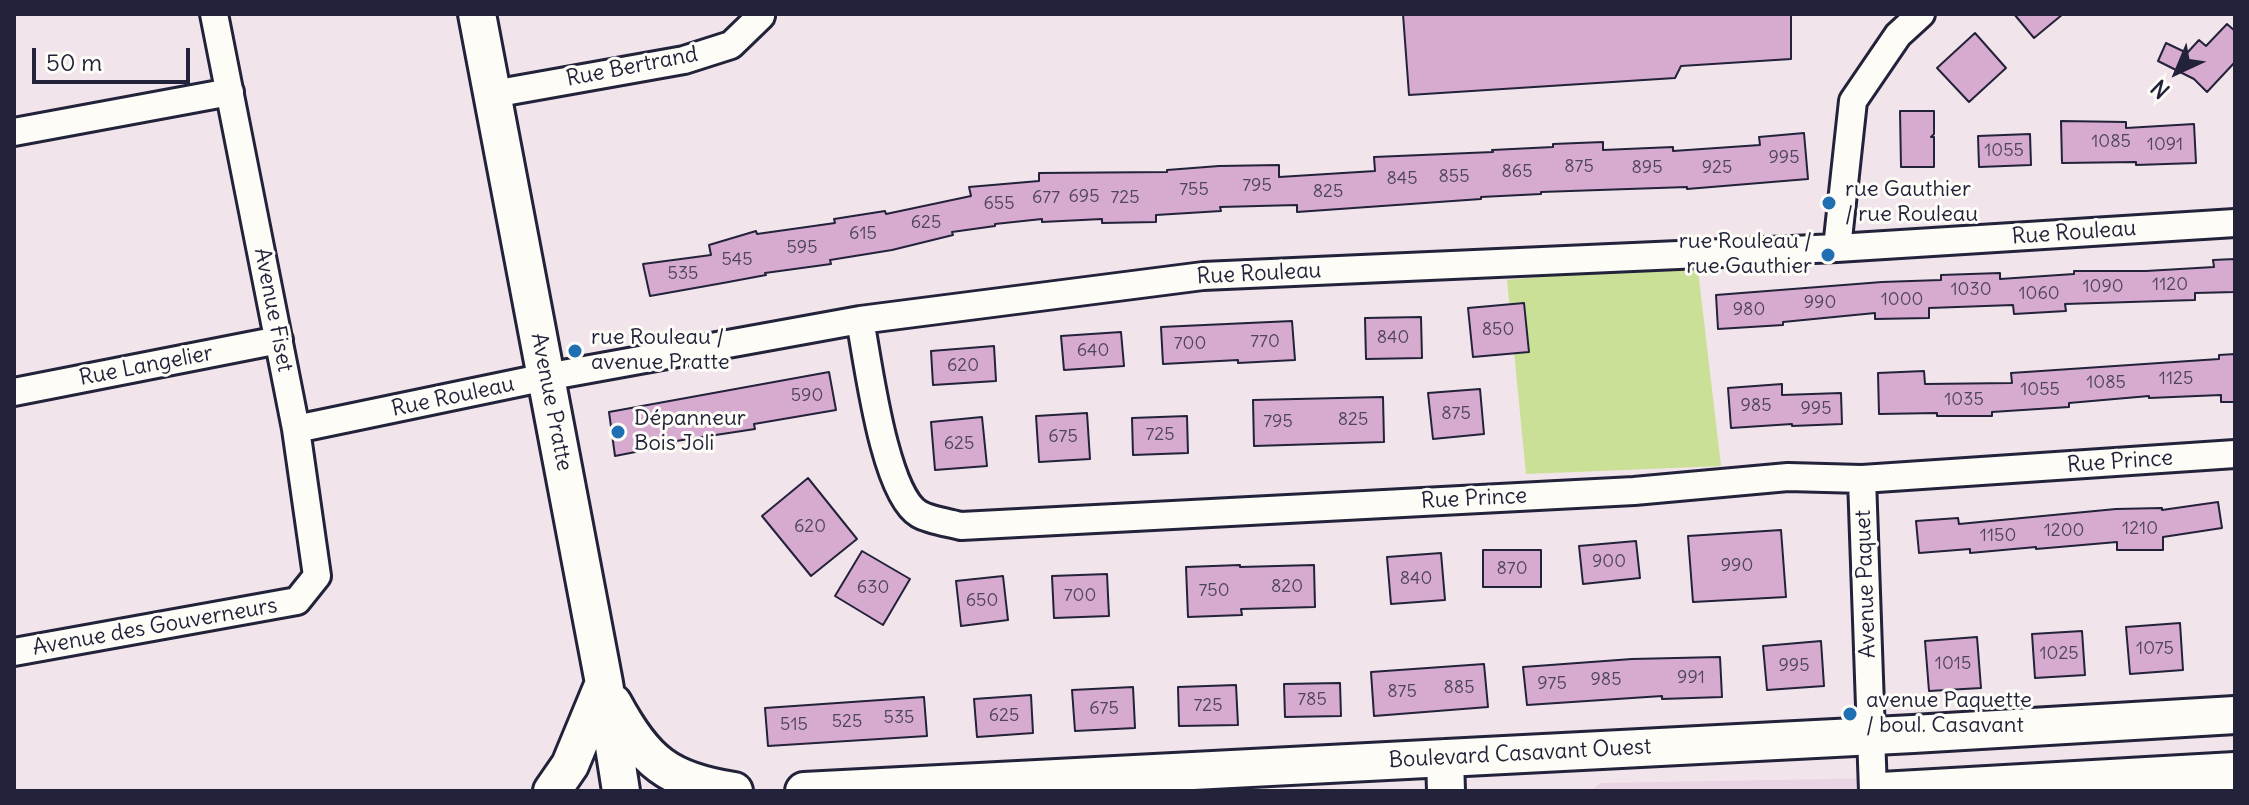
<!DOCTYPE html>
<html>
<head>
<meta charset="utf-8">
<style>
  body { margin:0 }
  #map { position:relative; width:2249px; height:805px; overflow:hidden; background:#f2e4eb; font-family:Delius,sans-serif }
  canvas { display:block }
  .frame { position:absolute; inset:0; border:16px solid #22223b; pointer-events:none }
  .north { position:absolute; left:2137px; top:32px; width:80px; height:80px; -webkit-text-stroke:6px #fdfcf7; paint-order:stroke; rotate:224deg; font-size:22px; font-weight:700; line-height:32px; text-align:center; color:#22223b }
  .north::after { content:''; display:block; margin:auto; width:28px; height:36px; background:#22223b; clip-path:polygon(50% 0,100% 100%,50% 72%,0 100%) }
  .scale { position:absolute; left:32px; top:48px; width:158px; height:36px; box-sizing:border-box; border:4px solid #22223b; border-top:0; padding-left:10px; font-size:24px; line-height:28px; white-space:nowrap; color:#22223b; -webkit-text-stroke:6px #fdfcf7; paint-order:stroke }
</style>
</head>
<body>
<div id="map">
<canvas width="2249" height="805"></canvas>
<div class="frame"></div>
<div class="north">N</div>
<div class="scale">50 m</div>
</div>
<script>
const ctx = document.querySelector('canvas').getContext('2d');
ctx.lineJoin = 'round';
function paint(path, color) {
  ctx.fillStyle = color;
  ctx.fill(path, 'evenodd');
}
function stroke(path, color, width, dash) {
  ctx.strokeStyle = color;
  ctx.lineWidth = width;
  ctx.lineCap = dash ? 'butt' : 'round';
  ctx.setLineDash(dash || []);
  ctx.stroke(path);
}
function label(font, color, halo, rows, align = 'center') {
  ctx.font = font + ' Delius,sans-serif';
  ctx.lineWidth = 6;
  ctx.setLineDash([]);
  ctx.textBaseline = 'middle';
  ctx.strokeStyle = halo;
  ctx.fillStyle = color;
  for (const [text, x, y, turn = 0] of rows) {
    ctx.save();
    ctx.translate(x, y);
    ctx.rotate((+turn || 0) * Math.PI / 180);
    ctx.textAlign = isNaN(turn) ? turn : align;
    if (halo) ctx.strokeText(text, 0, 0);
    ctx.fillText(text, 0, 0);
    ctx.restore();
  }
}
paint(new Path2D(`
  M2235,772V791H1592L1600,783Z`), '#ead3e3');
paint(new Path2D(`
  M1697,262L1721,466L1526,474L1507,280Z`), '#cae096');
const building = new Path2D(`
  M1403,14H1791V59L1681,66L1675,78L1409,95Z
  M2014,14H2063L2034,38Z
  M2227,24L2235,31V62L2207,92L2194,79L2158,61L2166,43L2187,53L2199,40L2206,46Z
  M1975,33L2006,68L1969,102L1937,68Z
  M1900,111H1934V134L1931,137H1934V167H1901Z
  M2061,121L2126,122V128L2194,124L2196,163L2136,165V162L2062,163Z
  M1804,133L1808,179L1687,189V187L1541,192V194L1481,197V199L1297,212V205L1220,207L1221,211L1156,215V222L1102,223V219L1042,222V219L995,224V226L952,232L953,235L892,250L830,260L831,264L765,273L766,275L723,283L650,296L643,264L711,255L709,245L756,231L757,234L835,223L834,219L885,211L886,214L971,196L969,187L1039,181V173L1167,172V170L1219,166L1279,165V177L1375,171L1374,157L1493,152L1492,150L1553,147V144L1603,142V150L1673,147V151L1760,145L1759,137Z
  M2030,134L2031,165L1979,167L1978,136Z
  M2235,259V292L2195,293V300L2065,304L2066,311L2014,314L2013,305L1929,308V318L1875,319V313L1783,322V325L1718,329L1716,295L1882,282L1941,280V275L2000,273V279L2074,274V271H2146L2214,267L2213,260Z
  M1524,303L1529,352L1473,357L1468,308Z
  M1421,317L1422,358L1366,359L1365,318Z
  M1292,321L1295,360L1238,363V360L1163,364L1161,327Z
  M1121,332L1124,366L1064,370L1061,336Z
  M994,346L996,381L933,385L931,351Z
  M2235,354V402H2221V395L2149,398V396L2069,403V407L1992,412V416H1937V413L1879,414L1878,373L1924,371L1925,384L2012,383L2011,373L2219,359V355Z
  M829,372L836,410L754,424L755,429L676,441V444L615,456L609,412Z
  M1782,384V395L1841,393L1842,424L1792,426V424L1731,428L1728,388Z
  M1480,389L1484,434L1433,439L1428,393Z
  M1383,397L1384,442L1254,446L1253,400Z
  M1087,413L1090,459L1039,462L1036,416Z
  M1187,416L1188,453L1133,455L1132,418Z
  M982,417L987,466L935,470L931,422Z
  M808,478L857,539L811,576L762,516Z
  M2218,502L2222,528L2163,537V550H2117V542L2036,549V547L1970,553V549L1919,553L1916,521L1958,518L1959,524L2116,509L2162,508V510Z
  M1781,530L1786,597L1693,602L1688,536Z
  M1636,541L1640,578L1583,584L1579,546Z
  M1483,550H1541V587H1483Z
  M862,551L910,579L883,625L835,596Z
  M1441,553L1445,600L1391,604L1387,557Z
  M1240,565V567L1314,565L1315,607L1241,609L1242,615L1188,617L1186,567Z
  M1107,574L1109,616L1054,618L1052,576Z
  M1003,576L1008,620L961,626L956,581Z
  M2180,623L2183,670L2130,674L2126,627Z
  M2082,631L2085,675L2035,678L2032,634Z
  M1977,637L1981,688L1929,691L1925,641Z
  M1821,641L1824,686L1767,690L1763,646Z
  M1720,657L1722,697L1662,699V696L1527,705L1523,667L1632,659Z
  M1484,664L1488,707L1374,716L1371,672Z
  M1340,683L1341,716L1285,717L1284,684Z
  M1236,685L1238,725L1179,726L1178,687Z
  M1133,687L1135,728L1075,731L1072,690Z
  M1031,695L1033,733L977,737L974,699Z
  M924,697L927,736L768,746L765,708Z`);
paint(building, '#d7abcf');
stroke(building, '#22223b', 2);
const street = new Path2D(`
  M493,94L684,60L731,45L761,16L760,14
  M14,132L230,92
  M1837,248L1853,101L1898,35L1921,14
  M860,320C868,361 884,494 919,514C929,520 950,523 961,526L1634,491L1788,477L1862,479L2235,454
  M14,392L279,340
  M296,429L546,377L860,320L1203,276L1837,248L2235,223
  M1862,479L1873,791
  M14,652L297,601L317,576L296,429L214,14`);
const secondary = new Path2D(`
  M477,14L604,683L621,791
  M613,703C645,762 668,781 734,791
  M1445,758L1446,791
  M552,791L570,765L604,683
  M804,791L1913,734L2235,715
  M1881,791L2235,771`);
stroke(street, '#22223b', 32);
stroke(secondary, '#22223b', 42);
stroke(street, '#fdfcf7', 26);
stroke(secondary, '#fdfcf7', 36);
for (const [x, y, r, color] of [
  [1829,203,8,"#1f6fb2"],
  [1828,255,8,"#1f6fb2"],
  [575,351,8,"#1f6fb2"],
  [618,432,8,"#1f6fb2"],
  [1850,714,8,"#1f6fb2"]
]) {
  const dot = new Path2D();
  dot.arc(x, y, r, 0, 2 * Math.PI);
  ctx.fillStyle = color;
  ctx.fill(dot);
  stroke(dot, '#fdfcf7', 3);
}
label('18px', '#4f4460', null, [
  ["1085",2111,142],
  ["1091",2165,145],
  ["1055",2004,151],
  ["995",1784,158],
  ["875",1579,167],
  ["895",1647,168],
  ["925",1717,168],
  ["865",1517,172],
  ["855",1454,177],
  ["845",1402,179],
  ["795",1257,186],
  ["755",1194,190],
  ["825",1328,192],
  ["695",1084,197],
  ["677",1046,198],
  ["725",1125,198],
  ["655",999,204],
  ["625",926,223],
  ["615",863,234],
  ["595",802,248],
  ["545",737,260],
  ["535",683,274],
  ["1120",2170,285],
  ["1090",2103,287],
  ["1030",1971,290],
  ["1060",2039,294],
  ["1000",1902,300],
  ["990",1820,303],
  ["980",1749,310],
  ["850",1498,330],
  ["840",1393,338],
  ["770",1265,342],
  ["700",1190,344],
  ["640",1093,351],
  ["620",963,366],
  ["1125",2176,379],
  ["1085",2106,383],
  ["1055",2040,390],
  ["590",807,396],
  ["1035",1964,400],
  ["985",1756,406],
  ["995",1816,409],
  ["875",1456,414],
  ["825",1353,420],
  ["795",1278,422],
  ["725",1160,435],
  ["675",1063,437],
  ["625",959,444],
  ["620",810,527],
  ["1210",2140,529],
  ["1200",2064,531],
  ["1150",1998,536],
  ["900",1609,562],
  ["990",1737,566],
  ["870",1512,569],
  ["840",1416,579],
  ["820",1287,587],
  ["630",873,588],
  ["750",1214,591],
  ["700",1080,596],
  ["650",982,601],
  ["1075",2155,649],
  ["1025",2059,654],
  ["1015",1953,664],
  ["995",1794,666],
  ["991",1691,678],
  ["985",1606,680],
  ["975",1552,684],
  ["885",1459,688],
  ["875",1402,692],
  ["785",1312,700],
  ["725",1208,706],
  ["675",1104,709],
  ["625",1004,716],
  ["535",899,718],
  ["525",847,722],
  ["515",794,725]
]);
label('22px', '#22223b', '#fdfcf7', [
  ["Rue Bertrand",632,67,-11],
  ["Rue Rouleau",2074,233,-4],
  ["Rue Rouleau",1259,274,-3],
  ["Avenue Fiset",273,310,79],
  ["Rue Langelier",146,366,-11],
  ["Rue Rouleau",453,397,-12],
  ["Avenue Pratte",551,402,79],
  ["Rue Prince",2120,462,-4],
  ["Rue Prince",1474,499,-3],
  ["Avenue Paquet",1866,584,-92],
  ["Avenue des Gouverneurs",155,627,-10],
  ["Boulevard Casavant Ouest",1520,754,-3]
]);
label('22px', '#22223b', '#fdfcf7', [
  ["rue Gauthier",1845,190],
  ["/ rue Rouleau",1845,215],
  ["rue Rouleau /",1812,242,"right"],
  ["rue Gauthier",1812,267,"right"],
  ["rue Rouleau /",591,338],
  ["avenue Pratte",591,363],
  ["Dépanneur",634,419],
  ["Bois Joli",634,444],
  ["avenue Paquette",1866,701],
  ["/ boul. Casavant",1866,726]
], 'left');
</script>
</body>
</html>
